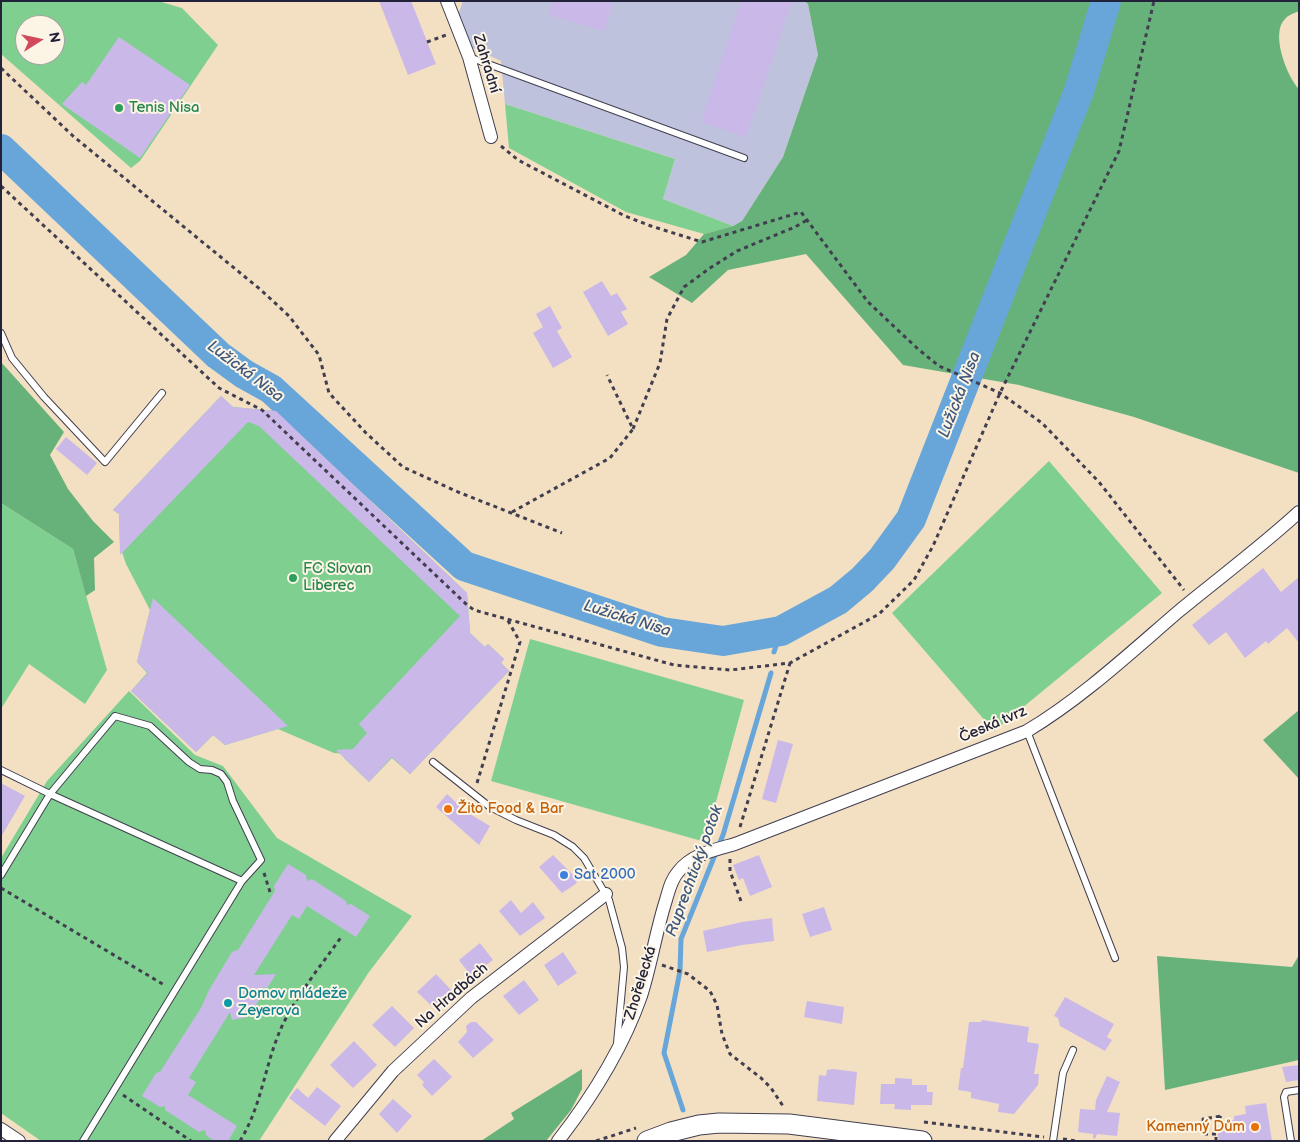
<!DOCTYPE html>
<html>
<head>
<meta charset="utf-8">
<style>
  body { margin:0 }
  #map { position:relative; width:1300px; height:1142px; overflow:hidden; background:#f3e0c3; font-family:"Balsamiq Sans",sans-serif }
  canvas { display:block }
  .frame { position:absolute; inset:0; border:2px solid #22223b; pointer-events:none }
  .north { position:absolute; left:15px; top:15px; width:50px; height:50px; box-sizing:border-box; background:#fcf5e5; border:1px solid #a5a1a1; border-radius:50%; rotate:80deg; font-size:14px; font-weight:700; line-height:20px; text-align:center; color:#22223b }
  .north::after { content:''; display:block; margin:auto; width:18px; height:22px; background:#d1495b; clip-path:polygon(50% 0,100% 100%,50% 72%,0 100%) }
</style>
</head>
<body>
<div id="map">
<canvas width="1300" height="1142"></canvas>
<div class="frame"></div>
<div class="north">N</div>
</div>
<script>
const ctx = document.querySelector('canvas').getContext('2d');
ctx.lineJoin = 'round';
function paint(path, color) {
  ctx.fillStyle = color;
  ctx.fill(path, 'evenodd');
}
function stroke(path, color, width, dash) {
  ctx.strokeStyle = color;
  ctx.lineWidth = width;
  ctx.lineCap = dash ? 'butt' : 'round';
  ctx.setLineDash(dash || []);
  ctx.stroke(path);
}
function label(font, color, halo, rows, align = 'center') {
  ctx.font = font + ' "Balsamiq Sans",sans-serif';
  ctx.lineWidth = 4;
  ctx.setLineDash([]);
  ctx.textBaseline = 'middle';
  ctx.strokeStyle = halo;
  ctx.fillStyle = color;
  for (const [text, x, y, turn = 0] of rows) {
    ctx.save();
    ctx.translate(x, y);
    ctx.rotate((+turn || 0) * Math.PI / 180);
    ctx.textAlign = isNaN(turn) ? turn : align;
    if (halo) ctx.strokeText(text, 0, 0);
    ctx.fillText(text, 0, 0);
    ctx.restore();
  }
}
paint(new Path2D(`
  M463,1H804L808,4L818,55L783,157L742,221L733,226L663,199L675,159L505,104L501,61L471,47L458,15Z`), '#bec2dd');
paint(new Path2D(`
  M1,1H158L182,8L218,45L140,161L131,168L1,54ZM25,25H55V55H25Z
  M505,104L675,159L663,199L733,226L704,234L626,212L509,148Z
  M221,396L233,407L276,411L467,593L470,633L485,647L488,644L504,659L501,663L509,671L410,774L392,758L369,782L344,758L347,754L334,753L278,729L225,745L213,735L196,752L131,691L147,673L137,662L150,610L126,564L120,546L119,514L113,510Z
  M1049,461L1162,593L994,731L892,613Z
  M1,503L73,549L107,670L85,704L29,664L1,709Z
  M530,639L744,700L705,842L491,781Z
  M129,691L195,755L223,766L277,838L412,916L369,972L259,1141H41L1,1113V858L47,781Z`), '#7fd090');
paint(new Path2D(`
  M804,1H1299V11C1295,13 1288,15 1285,19C1270,33 1287,77 1299,89V473L1134,417L1019,385L903,365L806,254L728,270L692,303L649,277L686,255L704,234L733,226L742,221L783,157L818,55L808,4Z
  M1,362L64,432L50,455L68,489L93,521L114,542L94,558L95,590L86,596L73,549L1,503Z
  M1299,710V779L1263,740Z
  M1299,955V1060L1165,1090L1157,956L1292,967Z
  M582,1069V1089L571,1110L546,1141H481L514,1119L511,1113Z`), '#67b27a');
stroke(new Path2D(`
  M774,652L781,631
  M683,1110L664,1053L680,971L681,939L723,835L771,673`), '#68a6da', 5);
stroke(new Path2D(`
  M1,149L218,355L244,374L271,389L464,566L662,632L723,641L781,631L838,600L862,580L882,559L911,519L1079,91L1106,1`), '#68a6da', 30);
paint(new Path2D(`
  M379,1H411L436,64L408,75Z
  M553,1H613L604,31L549,15Z
  M741,1H792L746,137L701,122Z
  M119,37L190,85L140,158L62,104L82,82L86,85Z
  M602,281L611,296L617,293L627,309L621,312L628,324L608,336L583,292Z
  M550,306L562,328L557,331L572,357L553,368L533,333L543,327L536,314Z
  M221,396L233,407L276,411L467,593L470,633L485,647L488,644L504,659L501,663L509,671L410,774L392,757L369,782L336,750L353,749L367,733L359,724L460,616L259,426L248,422L120,555L119,514L113,510Z
  M66,437L97,463L87,475L56,449Z
  M1263,568L1281,592L1299,577V643L1287,628L1268,644L1266,641L1245,658L1226,632L1209,645L1192,625Z
  M153,598L288,726L225,745L213,735L196,752L131,691L148,673L137,662Z
  M778,740L793,744L776,803L762,799Z
  M1,783L25,796L1,837Z
  M447,794L465,811L490,826L479,845L436,807Z
  M553,855L578,880L576,882L577,883L562,893L539,867Z
  M759,855L772,887L750,896L743,878L739,880L733,865Z
  M288,864L306,875L307,881L312,879L346,901L347,905L351,904L370,916L356,937L307,906L299,919L292,915L254,975L276,974L268,987L262,988L263,994L248,1017L232,1020L230,1012L189,1078L196,1082L188,1095L237,1126L228,1141H214L206,1135L205,1130L199,1132L165,1110V1106L160,1107L142,1096L156,1073L160,1072L201,1008L209,990L232,952L238,950L275,891L274,886Z
  M511,900L521,913L533,902L545,918L520,936L499,911Z
  M824,907L832,930L810,937L802,914Z
  M772,918L774,941L742,945L707,952L703,931L742,922Z
  M480,943L493,960L471,976L459,960Z
  M563,952L577,973L558,986L544,965Z
  M436,974L453,992L439,1006L433,1007L417,992Z
  M524,980L539,1000L519,1015L503,996Z
  M1065,997L1114,1024L1107,1037L1112,1040L1105,1051L1060,1026L1058,1018L1054,1016Z
  M807,1001L844,1007L842,1024L804,1017Z
  M392,1006L414,1028L395,1047L372,1025Z
  M982,1020L1029,1027L1027,1042L1039,1044L1034,1074H1039L1038,1085L1014,1114L998,1112L999,1104L971,1098V1092L958,1090L961,1068H963L969,1022H981Z
  M471,1022H476L494,1040L473,1058L458,1042L467,1032L466,1026Z
  M354,1041L377,1065L353,1088L330,1065Z
  M434,1059L452,1077L432,1096L422,1085L424,1082L417,1075Z
  M1299,1065V1080L1286,1082L1282,1067Z
  M833,1069L857,1072L854,1105L817,1101L819,1075L826,1076L827,1070Z
  M1107,1076L1120,1082L1107,1112L1120,1113L1117,1136L1097,1134L1095,1139L1093,1138V1134L1078,1132L1080,1109L1095,1110L1096,1100Z
  M895,1078L912,1079V1085H927V1092H933L932,1105H911V1110L894,1109L895,1104H880L881,1084H895Z
  M317,1087L341,1106L325,1126L289,1098L297,1088L308,1098Z
  M393,1099L412,1116L397,1133L379,1114Z
  M1266,1103L1272,1141H1219L1217,1129L1225,1128L1224,1122L1234,1120V1116L1246,1114L1245,1106Z`), '#cab8e8');
const lane = new Path2D(`
  M469,57L744,158
  M1,333L12,358L44,397L105,462L162,393
  M1027,731L1115,958
  M433,762L490,807L516,820L554,835L573,847L584,858L609,900L622,948L624,967L617,1043
  M1,770L50,794L242,881L83,1141
  M1,875L50,794L115,716L150,726L189,762L200,769L212,770L221,774L227,782L233,801L261,860L242,881
  M1053,1141L1063,1073L1073,1050
  M1291,1141L1284,1097L1286,1092L1299,1090`);
const street = new Path2D(`
  M447,1L469,57L491,137
  M1,1129L19,1141
  M335,1141L393,1071L471,998L606,894
  M558,1141C593,1096 622,1050 641,996C651,965 656,931 666,900C669,890 671,880 678,872C692,854 714,850 735,844L1027,731C1082,698 1130,653 1179,611C1219,578 1261,547 1299,512`);
const secondary = new Path2D(`
  M647,1141L671,1132L699,1125L719,1123L789,1124L922,1141`);
stroke(lane, '#413e4f', 8);
stroke(street, '#413e4f', 14);
stroke(secondary, '#413e4f', 21);
stroke(new Path2D(`
  M427,42L446,35
  M1,68L73,136L261,290L289,316L319,355L329,393L366,433L403,467L458,492L562,533
  M501,146L518,160L625,216L651,226L702,242L801,212L868,302L918,349L939,366L1000,393L1042,423L1099,482L1184,590
  M1,186L219,388L262,410L467,605L474,610L674,665L730,670L790,663L879,614L914,580L933,546L1000,393L1119,151L1154,1
  M633,429L660,363L667,319L684,287L710,268L737,251L795,227L807,220
  M512,512L610,458L633,429L607,375
  M477,783L520,642L507,619
  M740,827L790,663
  M730,859V871L742,904
  M264,873L270,892
  M1,888L166,986
  M662,965L688,974L710,991L717,1005L722,1034L730,1054L761,1078L771,1088L783,1106
  M123,1095L191,1141
  M924,1122L1044,1137
  M1216,1134H1204L1203,1119L1221,1116
  M1063,1139L1077,1141
  M240,1141C263,1104 265,1060 284,1022C300,991 322,964 342,936
  M596,1141L636,1128
  M1216,1141V1124L1221,1116`), '#413e4f', 3, [4, 4]);
stroke(lane, '#fff', 6);
stroke(street, '#fff', 12);
stroke(secondary, '#fff', 19);
for (const [x, y, r, color] of [
  [119,108,5,"#2e9e5b"],
  [293,578,5,"#2e9e5b"],
  [448,809,5,"#e8710a"],
  [564,875,5,"#3f7fe0"],
  [228,1003,5,"#0f9aa8"],
  [1255,1127,5,"#e8710a"]
]) {
  const dot = new Path2D();
  dot.arc(x, y, r, 0, 2 * Math.PI);
  ctx.fillStyle = color;
  ctx.fill(dot);
  stroke(dot, '#fcf5e5', 2);
}
label('15px', '#22223b', '#fcf5e5', [
  ["Zahradní",486,64,73],
  ["Česká tvrz",993,725,-23],
  ["Zhořelecká",641,983,-73],
  ["Na Hradbách",452,996,-41]
]);
label('15px', '#27864d', '#fcf5e5', [
  ["Tenis Nisa",129,108],
  ["FC Slovan",303,569],
  ["Liberec",303,586]
], 'left');
label('15px', '#c56008', '#fcf5e5', [
  ["Žito Food & Bar",458,809],
  ["Kamenný Dům",1245,1127,"right"]
], 'left');
label('15px', '#366cbe', '#fcf5e5', [
  ["Sat 2000",574,875]
], 'left');
label('15px', '#0d838f', '#fcf5e5', [
  ["Domov mládeže",238,994],
  ["Zeyerova",238,1011]
], 'left');
label('italic 16px', '#3e577b', '#fcf5e5', [
  ["Lužická Nisa",245,372,37],
  ["Lužická Nisa",960,395,-69],
  ["Lužická Nisa",627,619,17],
  ["Ruprechtický potok",695,871,-70]
]);
</script>
</body>
</html>
